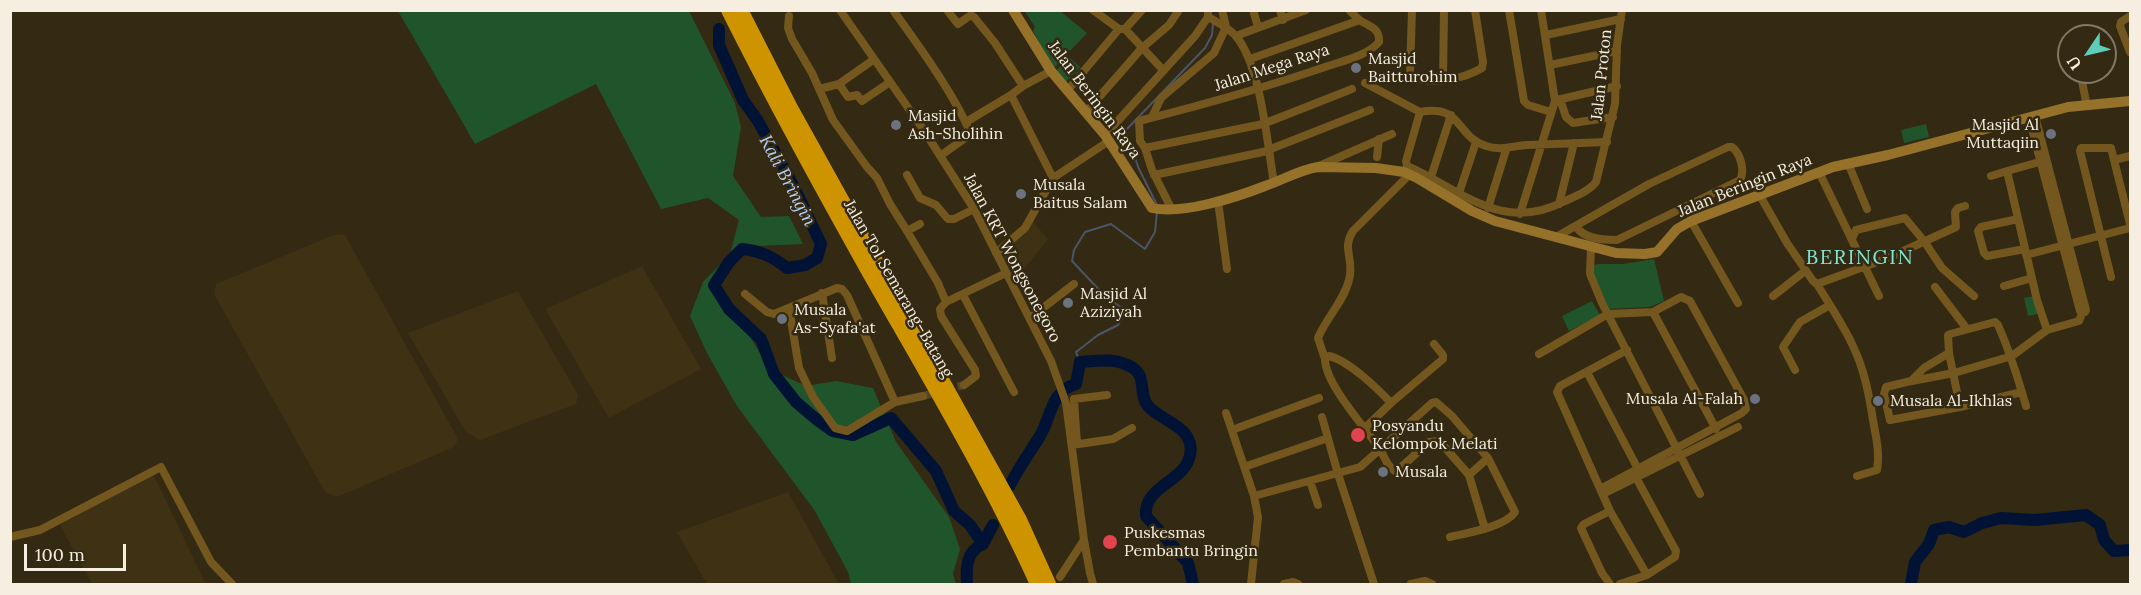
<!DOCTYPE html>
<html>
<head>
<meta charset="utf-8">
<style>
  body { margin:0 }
  #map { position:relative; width:2141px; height:595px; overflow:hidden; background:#342912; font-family:Lora,serif }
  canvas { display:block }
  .frame { position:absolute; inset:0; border:12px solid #f6efe1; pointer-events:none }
  .north { position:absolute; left:2057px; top:24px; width:60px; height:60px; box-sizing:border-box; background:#342912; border:2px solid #827865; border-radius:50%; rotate:235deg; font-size:16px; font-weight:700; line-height:24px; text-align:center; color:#f6efe1 }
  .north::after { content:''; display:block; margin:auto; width:21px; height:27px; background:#5dceb9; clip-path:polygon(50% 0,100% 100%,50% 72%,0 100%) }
  .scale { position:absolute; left:24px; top:544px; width:102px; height:27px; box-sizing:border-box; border:3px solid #f6efe1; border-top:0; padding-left:8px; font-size:18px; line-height:21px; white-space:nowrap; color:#f6efe1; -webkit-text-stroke:4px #342912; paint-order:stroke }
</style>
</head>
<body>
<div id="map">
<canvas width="2141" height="595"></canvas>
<div class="frame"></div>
<div class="north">U</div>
<div class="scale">100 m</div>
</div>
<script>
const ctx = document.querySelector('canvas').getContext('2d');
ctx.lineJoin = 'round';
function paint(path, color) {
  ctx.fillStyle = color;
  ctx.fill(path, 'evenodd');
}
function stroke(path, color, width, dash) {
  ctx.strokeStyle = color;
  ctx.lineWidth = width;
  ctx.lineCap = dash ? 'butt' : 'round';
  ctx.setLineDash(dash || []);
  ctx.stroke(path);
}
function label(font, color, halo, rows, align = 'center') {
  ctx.font = font + ' Lora,serif';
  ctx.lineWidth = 5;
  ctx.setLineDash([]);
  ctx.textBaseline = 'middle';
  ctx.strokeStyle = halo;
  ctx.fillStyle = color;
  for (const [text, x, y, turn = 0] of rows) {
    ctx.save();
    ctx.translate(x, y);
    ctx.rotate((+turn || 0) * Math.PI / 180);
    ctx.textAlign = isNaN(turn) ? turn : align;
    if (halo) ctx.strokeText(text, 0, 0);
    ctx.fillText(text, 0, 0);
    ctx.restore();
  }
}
paint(new Path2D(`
  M1032,221L1048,239L1015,281L999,253Z
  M336,234L345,235L458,439L454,447L337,497L325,492L214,294L216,284Z
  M642,266L701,369L609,418L545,309Z
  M518,291L578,395L576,404L480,440L466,432L408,333Z
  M153,474L206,584H92L58,521Z
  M788,492L839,584H707L677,532Z`), '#3f3113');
paint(new Path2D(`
  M1024,10L1060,11L1087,33L1055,67L1043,50L1033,31L1035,27Z
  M398,11H689L735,103L741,127L733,176L761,217L789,216L803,244L757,246L736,260L721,283L719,290L725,304L746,331L771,370L806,386L836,381L873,388L896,442L949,517L960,549L953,574L956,584H851L848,572L815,511L737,406L707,353L690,316L703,282L730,254L739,220L708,198L661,209L596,84L475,144Z
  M1069,57L1080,67L1066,82L1055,72Z
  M1926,124L1929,137L1904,143L1901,130Z
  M1654,259L1664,301L1650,307L1606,309L1590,270L1592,266L1598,264H1623Z
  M2034,296L2038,314L2028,316L2024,298Z
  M1592,301L1600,315L1569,331L1562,316Z`), '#20552c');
stroke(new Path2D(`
  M1157,205L1139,169L1125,131L1205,48L1212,35L1213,24
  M1080,362L1076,352L1098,335L1118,325L1126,311L1105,296L1072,261L1074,250L1085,232L1111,224L1145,249L1155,232L1157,211`), '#4a5569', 2);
stroke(new Path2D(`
  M719,29V45L743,100L758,121L794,187L821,244L817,258L805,265L787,268C772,256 760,251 742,249L729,262L714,285L729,309L761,339L774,374L796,402L816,419L833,431L853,435L891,418L936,471L954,511L970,525L983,544C966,551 966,568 967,584
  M1010,485C1019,467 1030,452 1040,436C1052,416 1050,392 1076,384L1080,362C1099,361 1116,357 1133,368C1147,377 1138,394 1148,406C1162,422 1196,427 1190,455C1185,482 1143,486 1146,516L1188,563L1193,584
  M983,544L993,525
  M1911,584L1915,562L1929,544L1934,530L1949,527L1964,532L1982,523L2001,518L2035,520L2086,515L2100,525L2104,540L2114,551L2130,550`), '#001335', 12);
stroke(new Path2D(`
  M923,396L964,385`), '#514731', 8, [8, 4]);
stroke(new Path2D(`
  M840,10L925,132L974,209L1051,361L1066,403L1084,540L1060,577
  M893,10C919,46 954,94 971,134L940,156
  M947,10L958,24L971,15L974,17L995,43L1023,86
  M1093,10L1119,29
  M1253,10L1258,27
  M1280,10L1283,20
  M1412,10L1410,72L1413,78C1436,84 1461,80 1482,68L1483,62L1475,10
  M1509,10L1524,101L1528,105L1551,112
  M789,16L788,28L792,39L812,73L833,120L867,167L877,178L890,204L907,231
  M2130,16L2121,22L2120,26L2130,52
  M1208,17C1217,22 1227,27 1235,35C1261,64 1267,143 1274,183
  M1125,29L1163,70
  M1546,35L1621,19
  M1236,36L1306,10
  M1250,59L1360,20
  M873,60L839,84L848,97L857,95L862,101L890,82
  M1550,65L1617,51
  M1051,71L1023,86L1011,95L1053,178
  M2080,72L2087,106
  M1443,80L1444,10
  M1365,83L1420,112
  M819,89L839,84
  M1067,91L1119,29H1125L1142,10
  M1560,99L1566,117L1573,123L1613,117
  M1557,100L1617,86
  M1086,112L1142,48L1169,25L1179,10
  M1420,112L1406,161L1407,166C1462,190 1502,234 1565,201C1576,196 1589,191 1596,182L1615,104L1617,45L1622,10
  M1420,112C1463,104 1455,136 1486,146C1501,151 1512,146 1527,145C1554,144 1580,143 1607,142
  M1152,117L1161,98L1214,53L1226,27L1222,10
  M2029,118L2080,311L2085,312L2086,310L2035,116
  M966,122L1011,95
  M1105,135L1195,36L1208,17V10
  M1145,148L1263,124L1352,89
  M1377,157L1379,139
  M2114,160L2130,156
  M2043,161L2007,171L2037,300L2047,330
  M1848,163L1867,209
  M1319,166L1392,134
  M1819,172L1879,296
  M907,175L920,198L936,205L948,219H954L974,209
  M1154,175L1263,152L1370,110
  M1991,176L2007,171
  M1431,177L1451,115
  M1459,193L1476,142
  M1759,194L1787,243L1813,281L1817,284
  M1218,201L1227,269
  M1559,204L1574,143
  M1488,208L1506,150
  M1172,210L1152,170L1145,148L1140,141L1139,121C1202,105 1264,88 1325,67C1342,61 1367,56 1379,42C1380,29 1371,27 1361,21C1357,18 1353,14 1349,10
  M1520,214L1555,101L1541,10
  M2018,219L1981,227L1978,231L1984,253L1987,256L2025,249
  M1691,221L1738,303
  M920,224L907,231L938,283L946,302
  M1556,237L1649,184L1728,147H1732C1741,154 1745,171 1740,180L1617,240C1603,240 1583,239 1576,226
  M1852,239L1856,230L1905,218L1924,241L1942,268L1974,296
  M1591,247L1590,274L1602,303L1700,494
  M996,253L1025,228L1053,178L1109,141
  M2026,255L2130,228
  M2111,277L2080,151L2081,148H2111L2130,224
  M2004,286L2032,278
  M1935,287L1967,329
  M822,293L832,358
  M745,294L767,312L774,314L837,288L842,289L847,295L895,402
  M963,295L1014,392
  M1773,296L1805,271
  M789,308L799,368L813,397L835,428L847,431L895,402L923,396
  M1653,312L1716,429
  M1030,318L1074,284
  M1627,350L1560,386L1557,392L1610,511L1647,575L1675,557L1676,551L1633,472
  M1949,353L1960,407
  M1539,354L1608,314L1653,312L1681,297L1690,301L1744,400L1746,409L1742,413L1602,488
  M1325,359L1318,338C1326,318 1344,301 1349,280C1355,259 1341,249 1353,231L1410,174
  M1795,370L1783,347L1800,322L1830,305
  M1587,372L1638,469
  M1912,381L1954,373L2012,356L2047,330L2079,321L2082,313
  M964,385L976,376L975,370L941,316L940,309L946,302L1006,273
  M2022,392L1960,407L1890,420L1884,394L1886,387L1911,381L1924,368L1949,353L1948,335L1950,334L1995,322L1998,325C2010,352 2018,378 2026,406
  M1391,403C1377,388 1349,361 1329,356L1325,359C1325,384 1365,427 1379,448C1385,456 1386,466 1395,471L1398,470L1429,442L1438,441L1442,444L1469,475L1485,529
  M1226,413L1254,496L1258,517L1251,584
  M1322,417L1338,474L1374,584
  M1364,429L1391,403L1443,359V355L1434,344
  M1232,430L1319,398
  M1077,444L1074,399L1107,395
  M1072,445L1113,439L1132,428
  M1244,467L1328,438
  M1469,475L1488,458
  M1857,476L1877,470C1880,453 1876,437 1873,420C1869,394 1864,368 1852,344C1842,323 1829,304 1817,284L1888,258L1956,227L1955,212L1958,208L1965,206
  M1310,481L1318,505
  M1603,494L1738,427
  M1254,496L1360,467L1432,403L1436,402L1452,416L1488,458L1515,512C1505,527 1467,533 1450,537
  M10,537L40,530L161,467L211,562L232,584
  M1084,540L1090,573L1093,584
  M1284,584L1293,582L1298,584
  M1411,584L1425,581L1432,584
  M1610,584L1602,573L1581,528L1584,524L1610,511
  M1620,584L1647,575`), '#73571e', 8);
stroke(new Path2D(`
  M1013,10L1051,71L1105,135L1152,208C1182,215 1237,197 1265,186C1283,180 1299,170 1318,167L1376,168L1404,172L1417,178L1472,211L1495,221L1616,253L1645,254L1657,252L1677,229L1691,221L1833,167L1888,155L2068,107L2130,101`), '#957129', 10);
stroke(new Path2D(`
  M728,10C774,102 823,191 873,280C930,380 989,479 1037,584
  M741,10L791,108L1020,520L1049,584`), '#cd9400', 14);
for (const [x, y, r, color] of [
  [1356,68,6,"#6b7280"],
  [896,125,6,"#6b7280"],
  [2051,134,6,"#6b7280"],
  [1021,194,6,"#6b7280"],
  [1068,303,6,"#6b7280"],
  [782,319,6,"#6b7280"],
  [1755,399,6,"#6b7280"],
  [1878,401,6,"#6b7280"],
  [1358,435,8,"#e0444e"],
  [1383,472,6,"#6b7280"],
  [1110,542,8,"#e0444e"]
]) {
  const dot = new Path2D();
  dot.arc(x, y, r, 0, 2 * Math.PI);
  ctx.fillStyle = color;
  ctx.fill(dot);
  stroke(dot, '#342912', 2);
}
label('16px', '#f6efe1', '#342912', [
  ["Masjid",1368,59],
  ["Baitturohim",1368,77],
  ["Masjid",908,116],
  ["Ash-Sholihin",908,134],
  ["Masjid Al",2039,125,"right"],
  ["Muttaqiin",2039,143,"right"],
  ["Musala",1033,185],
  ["Baitus Salam",1033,203],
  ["Masjid Al",1080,294],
  ["Aziziyah",1080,312],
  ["Musala",794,310],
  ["As-Syafa'at",794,328],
  ["Musala Al-Falah",1743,399,"right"],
  ["Musala Al-Ikhlas",1890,401],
  ["Posyandu",1372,426],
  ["Kelompok Melati",1372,444],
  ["Musala",1395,472],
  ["Puskesmas",1124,533],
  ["Pembantu Bringin",1124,551]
], 'left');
label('16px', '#f6efe1', '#342912', [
  ["Jalan Mega Raya",1272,68,-18],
  ["Jalan Proton",1602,75,-84],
  ["Jalan Beringin Raya",1094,100,53],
  ["Jalan Beringin Raya",1745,186,-22],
  ["Jalan KRT Wongsonegoro",1012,258,62],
  ["Jalan Tol Semarang–Batang",898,289,60]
]);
label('italic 18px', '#b4cdf4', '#342912', [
  ["Kali Bringin",787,181,62]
]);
ctx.letterSpacing = '1.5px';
label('20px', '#81e7d3', '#342912', [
  ["BERINGIN",1860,258]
]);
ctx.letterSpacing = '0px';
</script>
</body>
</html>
